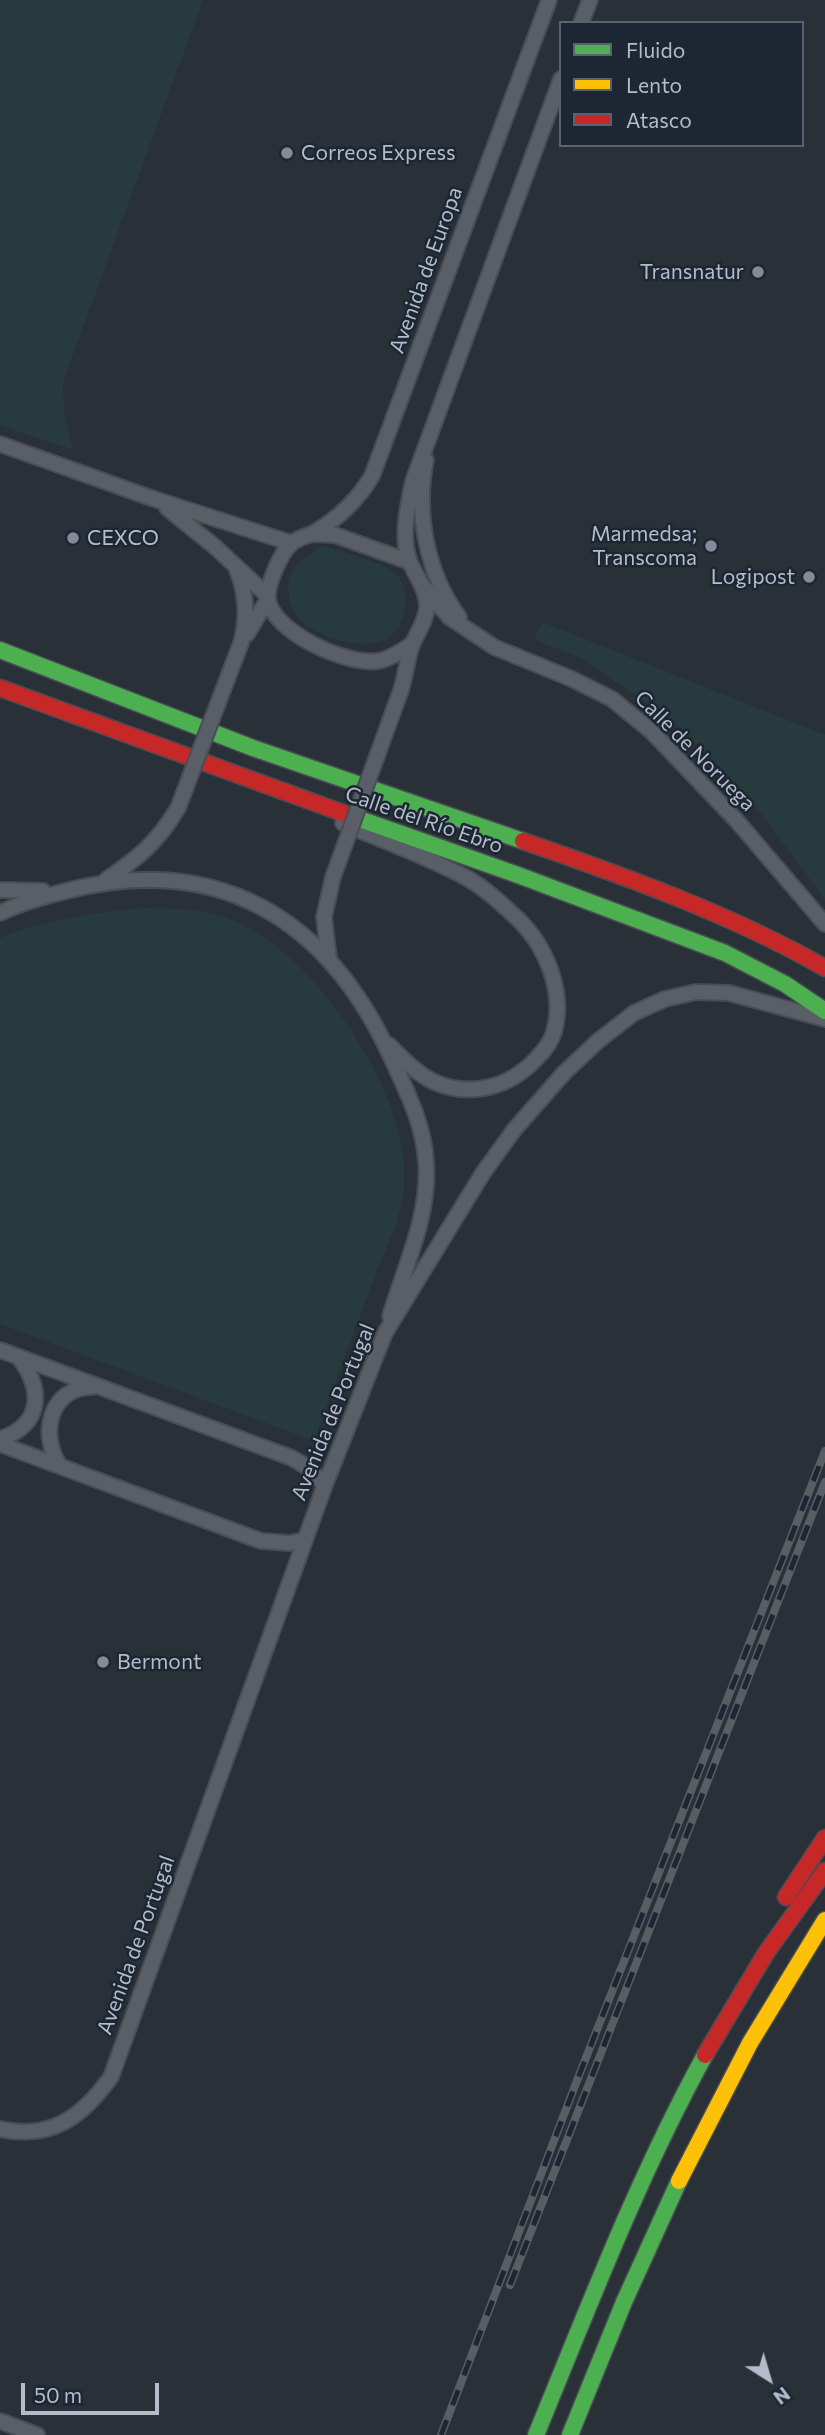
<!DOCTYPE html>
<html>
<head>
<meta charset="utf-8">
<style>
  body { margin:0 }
  #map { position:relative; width:825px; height:2435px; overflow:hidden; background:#2a3038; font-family:Commissioner,sans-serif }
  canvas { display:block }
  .legend { position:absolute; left:559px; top:21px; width:245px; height:126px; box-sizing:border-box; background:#1d2633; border:2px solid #59626f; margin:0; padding:9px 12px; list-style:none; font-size:21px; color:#b4bcc9 }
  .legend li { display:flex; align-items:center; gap:14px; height:35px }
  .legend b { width:35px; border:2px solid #59626f }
  .north { position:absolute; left:734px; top:2344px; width:70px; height:70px; -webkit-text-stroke:5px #1d2633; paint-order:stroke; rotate:143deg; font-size:19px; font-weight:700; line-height:28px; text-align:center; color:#b4bcc9 }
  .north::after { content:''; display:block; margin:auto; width:24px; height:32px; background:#b4bcc9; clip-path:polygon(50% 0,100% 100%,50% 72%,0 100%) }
  .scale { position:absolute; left:21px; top:2383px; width:138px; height:32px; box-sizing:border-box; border:4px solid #b4bcc9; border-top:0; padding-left:9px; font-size:21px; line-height:24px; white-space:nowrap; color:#b4bcc9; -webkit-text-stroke:5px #1d2633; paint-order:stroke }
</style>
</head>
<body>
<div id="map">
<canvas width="825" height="2435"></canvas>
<ul class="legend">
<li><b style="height:9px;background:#4caf50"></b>Fluido</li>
<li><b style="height:9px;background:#ffc107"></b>Lento</li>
<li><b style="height:9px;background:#c62828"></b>Atasco</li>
</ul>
<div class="north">N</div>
<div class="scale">50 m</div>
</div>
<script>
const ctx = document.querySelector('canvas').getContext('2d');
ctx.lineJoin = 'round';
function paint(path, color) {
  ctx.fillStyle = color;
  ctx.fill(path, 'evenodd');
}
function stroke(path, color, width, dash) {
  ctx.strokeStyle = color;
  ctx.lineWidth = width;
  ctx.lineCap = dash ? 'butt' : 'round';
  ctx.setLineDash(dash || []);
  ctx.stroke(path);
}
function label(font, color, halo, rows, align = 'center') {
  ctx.font = font + ' Commissioner,sans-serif';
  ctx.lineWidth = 5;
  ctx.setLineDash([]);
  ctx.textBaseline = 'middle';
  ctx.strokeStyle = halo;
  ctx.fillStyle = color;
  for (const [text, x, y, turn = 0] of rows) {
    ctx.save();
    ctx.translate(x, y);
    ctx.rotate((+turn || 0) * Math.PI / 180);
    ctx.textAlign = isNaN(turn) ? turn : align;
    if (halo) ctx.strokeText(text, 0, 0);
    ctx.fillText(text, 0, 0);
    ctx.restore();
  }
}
paint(new Path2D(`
  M0,0H203L63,382L64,410L73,450L0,425Z
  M322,546C335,548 383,564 393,571C413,586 408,624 389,637C368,652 323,639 304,624C291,614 284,589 291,575C297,562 311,553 322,546Z
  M542,622L825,735V900L748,796L678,725L582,658L534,640Z
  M146,908C177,909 207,909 235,921C318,956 423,1110 402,1202C397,1227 384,1252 375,1276C354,1331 334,1386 314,1441L0,1324V938C47,919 97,912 146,908Z`), '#273a3e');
const street = new Path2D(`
  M581,23L590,0
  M0,444L154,499L291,543
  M426,460C415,513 427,574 459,617
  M167,508L214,546L268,596
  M312,534L335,535L410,562
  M237,570C247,595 248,618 241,643
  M424,587L449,617L494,647L572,679L612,699L651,731L737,821L825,924
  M247,634L268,599
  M412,644C402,651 390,659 378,661C348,666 271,632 268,598C267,585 281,552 291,544C297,538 308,536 315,532C339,518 357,501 372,476L549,0
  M401,690C406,675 407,656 413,643C418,631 426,621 427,607C427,589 416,577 410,562C400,537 408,506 413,481L561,79
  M343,823C383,841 426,856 465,877C484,887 503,905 519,920C547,948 565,993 554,1032C551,1042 543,1052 536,1059C510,1087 471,1098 434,1082C417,1074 402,1058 389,1045
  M106,880C139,857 157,843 178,808
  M0,890L43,891
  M0,913C23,902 46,896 70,890C221,853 328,920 391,1057C406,1090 424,1124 426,1162C430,1215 405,1266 390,1316
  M329,959L324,917L333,877
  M0,1350L292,1458L307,1467L325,1485
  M0,1439C42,1425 44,1390 19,1358
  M0,1444L261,1541L290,1543L305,1540
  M60,1466C39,1435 49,1387 93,1387
  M0,2129C52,2140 82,2117 111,2077L325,1485L385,1333L483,1173L514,1130L564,1073L598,1041L634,1013L665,999L696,992L729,993L825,1019
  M0,2421L37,2435`);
const fast = new Path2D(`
  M0,650L253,748L523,841
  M351,816L518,875L725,953L785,984L825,1011
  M536,2435C589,2306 638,2177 705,2055
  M570,2435L624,2302L679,2181`);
const slow = new Path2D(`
  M679,2181L750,2043L825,1920`);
const jam = new Path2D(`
  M0,688L351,816
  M523,841C624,876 733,915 825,968
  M786,1897L825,1838
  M705,2055L766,1953L825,1871`);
stroke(street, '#484c53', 18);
stroke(fast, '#484c53', 19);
stroke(slow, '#484c53', 19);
stroke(jam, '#484c53', 19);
stroke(street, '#5a5e66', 14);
stroke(fast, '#4caf50', 16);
stroke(slow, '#ffc107', 16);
stroke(jam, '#c62828', 16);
const rail = new Path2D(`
  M510,2285L825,1482
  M441,2435L578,2078L825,1451`);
stroke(rail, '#595d64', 8);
stroke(rail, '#1d2633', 5, [16]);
const streetBridge = new Path2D(`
  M178,808L241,643
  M333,877L401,690`);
stroke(streetBridge, '#484c53', 18, []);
stroke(streetBridge, '#5a5e66', 14);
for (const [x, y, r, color] of [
  [287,153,7,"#848b96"],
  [758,272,7,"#848b96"],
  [73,538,7,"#848b96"],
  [711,546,7,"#848b96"],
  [809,577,7,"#848b96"],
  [103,1662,7,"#848b96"]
]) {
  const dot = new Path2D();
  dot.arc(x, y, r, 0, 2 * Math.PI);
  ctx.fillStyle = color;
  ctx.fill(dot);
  stroke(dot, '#1d2633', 2.5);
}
label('21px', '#b4bcc9', '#1d2633', [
  ["Correos Express",301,153],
  ["Transnatur",744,272,"right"],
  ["Marmedsa;",697,534,"right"],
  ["Transcoma",697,558,"right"],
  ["CEXCO",87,538],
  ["Logipost",795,577,"right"],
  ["Bermont",117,1662]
], 'left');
label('21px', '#b4bcc9', '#1d2633', [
  ["Avenida de Europa",426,270,-70],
  ["Calle de Noruega",695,751,45],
  ["Calle del Río Ebro",424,820,19],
  ["Avenida de Portugal",333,1412,-68],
  ["Avenida de Portugal",136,1945,-70]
]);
</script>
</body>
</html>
